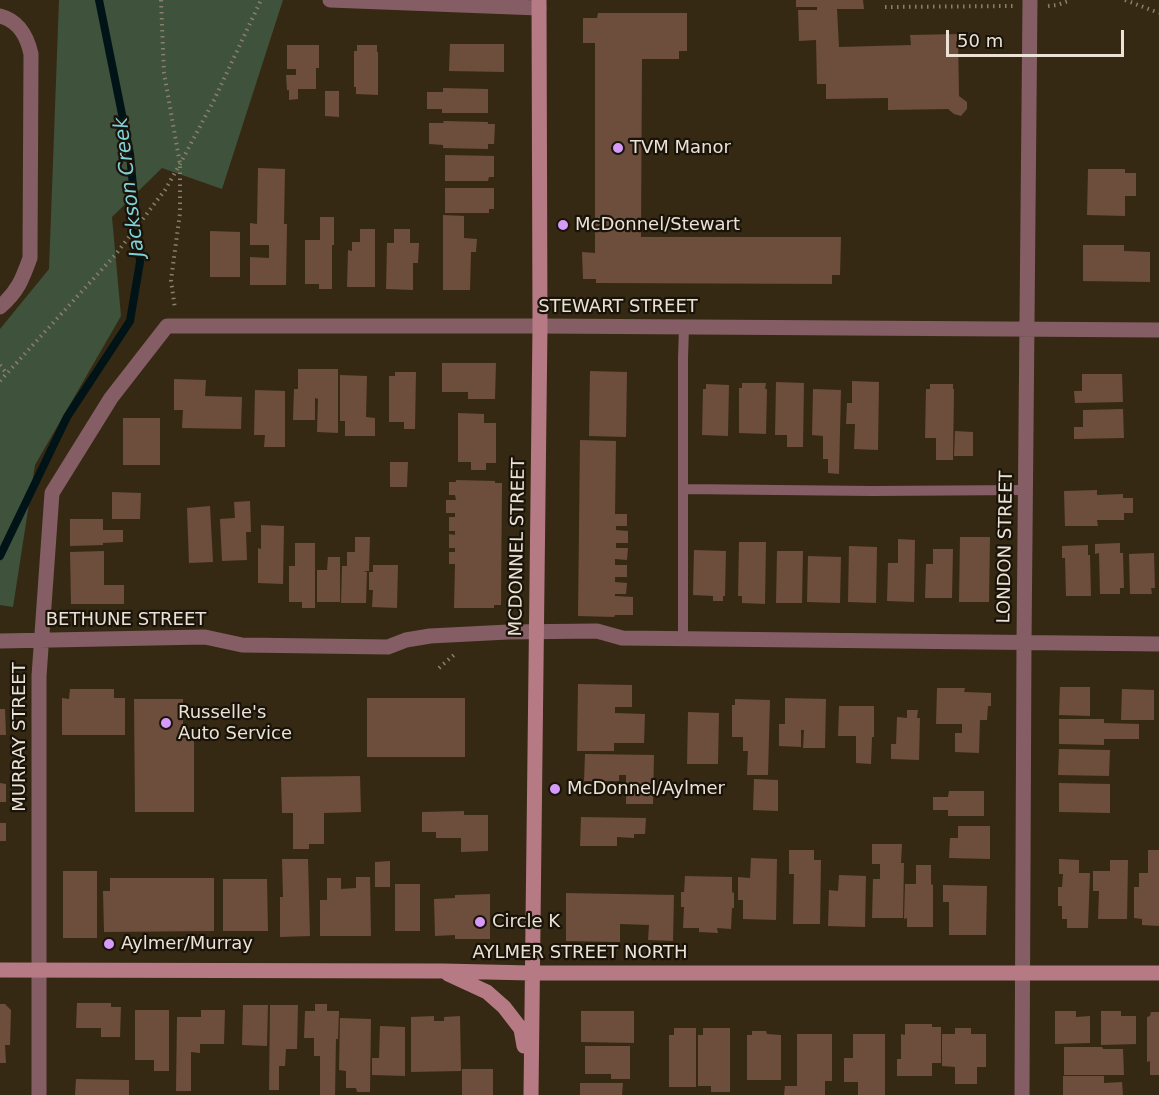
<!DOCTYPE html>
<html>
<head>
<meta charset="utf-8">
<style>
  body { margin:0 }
  #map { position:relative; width:1159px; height:1095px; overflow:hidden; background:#362913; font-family:"DejaVu Sans",sans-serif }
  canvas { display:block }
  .scale { position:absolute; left:946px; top:30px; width:178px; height:27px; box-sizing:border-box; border:3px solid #ebe2d5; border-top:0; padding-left:8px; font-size:18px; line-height:21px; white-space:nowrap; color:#ebe2d5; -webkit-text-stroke:4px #191309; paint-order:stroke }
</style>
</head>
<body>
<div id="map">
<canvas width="1159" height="1095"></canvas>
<div class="scale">50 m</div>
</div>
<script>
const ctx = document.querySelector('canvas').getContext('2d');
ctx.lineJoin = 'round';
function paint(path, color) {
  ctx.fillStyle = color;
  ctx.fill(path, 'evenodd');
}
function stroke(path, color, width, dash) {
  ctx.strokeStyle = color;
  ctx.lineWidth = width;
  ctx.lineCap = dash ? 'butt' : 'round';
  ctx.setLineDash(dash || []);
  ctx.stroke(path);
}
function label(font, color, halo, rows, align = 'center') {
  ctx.font = font + ' "DejaVu Sans",sans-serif';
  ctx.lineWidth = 4.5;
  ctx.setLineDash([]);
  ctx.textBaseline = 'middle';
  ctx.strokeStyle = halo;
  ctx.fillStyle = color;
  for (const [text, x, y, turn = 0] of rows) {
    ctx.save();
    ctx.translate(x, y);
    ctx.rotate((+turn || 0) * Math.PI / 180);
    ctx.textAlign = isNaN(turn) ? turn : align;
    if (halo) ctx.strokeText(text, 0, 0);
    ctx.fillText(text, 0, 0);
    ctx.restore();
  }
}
paint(new Path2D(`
  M59,0H283L222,189L162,168L112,217L121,316L35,465L13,607L0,605V329L49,269Z`), '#3f523b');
stroke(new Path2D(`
  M0,556L67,417L130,321L140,262L130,154L99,0`), '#001417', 8);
paint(new Path2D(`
  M796,0H863L864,9H837L839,47L911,45L910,35L958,34L959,96L967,102V109L961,116L954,114L948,109L888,110V98L826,99V84H817L816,40L799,41L798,10H817V7H796Z
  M598,13H687V51H679V59H642L641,237H841L840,275H832V284L596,283V279H583L582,252L595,253V43H583V18H597Z
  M450,44H504V72L449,71Z
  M287,45H319V68H316V89H298V99L289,100V90H287L286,75H296V69H287Z
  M357,45H377V52H378V95L356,94V87H354V51H357Z
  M443,88L488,89V113H442V109H427V92H443Z
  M325,91H339V117L325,116Z
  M443,121L488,122V124H495L494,144H488V149L443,148V145L429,144V123H444Z
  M445,155L494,156V177H489L488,181H445Z
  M258,168L285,169L284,224H287L286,285H250V257L269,258V245H250V223L257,224Z
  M1088,169H1125V173H1136V196H1125V216L1087,215Z
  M445,188H494V209H489V213H445Z
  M443,215L464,216V238L477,239L476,252H471L470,290H443Z
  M320,217H334V245H332V289H319V284H305V240H320Z
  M360,229H375V287H347L348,250L352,251V242H360Z
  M394,229H410V243H419L418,263H413V290L386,289L387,243H394Z
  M210,231L240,232V277H210Z
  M1083,245H1124V251L1150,252V282L1083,281Z
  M442,363H496L495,399H468V392H442Z
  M298,369H338V433L317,432L318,399L315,398V420H293L294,389H298Z
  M590,371L627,372L626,437L589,436Z
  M395,372H416L415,429H404V422H389V376H395Z
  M1082,374H1122L1123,402L1075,403L1074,391H1082Z
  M340,375L367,376L366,417L375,418V436H345V421H340Z
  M174,379L206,380L205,396L242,397L241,429L182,428L183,410H174Z
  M852,381L879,382L878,450L854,449L855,424H846L847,403H852Z
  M776,382L804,383L803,447H787V435H775Z
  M742,383H766L765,389H767L766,434L739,433V388H742Z
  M706,384L729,385L728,436L702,435L703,389H706Z
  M930,384H953V389H954L953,460H936V438H925L926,389H930Z
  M813,389L841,390L839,474L828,473V459H823V436L812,435Z
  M255,390L285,391V447H264L265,435H254Z
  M1123,409L1124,438L1074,439V427H1083V410Z
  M458,413L484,414V423H496V463H486V470H471V462H458Z
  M123,418H160V465H123Z
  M955,431L973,432V456H954Z
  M580,440L616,441L615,514H627V526H616V530L628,531V543H616V548H628L627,560L615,559V565H627V577H615V582L627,583L626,594H615V596L633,597V615H615L614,617L578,616Z
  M390,462H408L407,487H390Z
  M456,480L495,481V483H502L501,605H494V608H454L455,564H449V552H455V548H449V534L455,535V531H449V517H455V513H446V500H456L455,495H449V482H456Z
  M1097,490V495L1123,494V498H1133V513H1124V520H1097L1098,526H1065L1064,491Z
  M112,492L141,493L140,519H112Z
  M250,501L251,532H246L247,560L222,561L220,519L235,518L234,502Z
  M210,506L213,562L189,563L187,508Z
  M70,519H103V530H123V542L103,543V545L70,546Z
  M261,525L284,526L283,584L258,583V548L261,549Z
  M355,537H370L369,571H363L367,572L366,603H341L342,566H347V552H355Z
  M960,537H990L989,602H959Z
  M898,539L915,540L914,602L887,601L888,563H898Z
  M739,542H766L765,604L742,603V596H738Z
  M295,543H315V608H302V602H289V566H295Z
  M1120,543V553H1123L1124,588H1120V594H1100L1099,553L1095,554V544Z
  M1088,545V555H1090L1091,596H1066L1065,558H1062V546Z
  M849,546L877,547L876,603L848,602Z
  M933,549H953L952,598H925L926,564H933Z
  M694,550L726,551L725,596H723V601H713V596L693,595Z
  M104,551V585H124V604H71L70,552Z
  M777,551H803L802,603H776Z
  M1154,553L1155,588H1151L1152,594H1130L1129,554Z
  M808,556L841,557L840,603L807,602Z
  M328,557H340V602H317V570H327Z
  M373,565H398L397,608L372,607L373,590H369V572H373Z
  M578,684L632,685V707H615V713L645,714L644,743H614V751H577Z
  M1060,687H1090V716L1059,715Z
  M937,688H965L964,692L991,693V706H988L987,720H980L979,753L955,752V733H962V724H936Z
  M70,689H114V698H125V735H62V698L69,699Z
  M1122,689L1154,690V720H1121Z
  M367,698H465V757H367Z
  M785,698L826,699L825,748H803L804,730H801V747L779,746V724H785Z
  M134,699H183V737H194V812H135Z
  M735,699L770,700L768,775H747L748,751H743V737H732V705H735Z
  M839,706H874V737H872L871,764L856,763V736H838Z
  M0,709H5L6,735H0Z
  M907,710H918L917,718H920L919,760L891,759V744H896L897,717L907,718Z
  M688,712L719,713L718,764H687Z
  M1059,719H1104V723L1139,724V739H1104V745L1059,744Z
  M1059,749L1110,750L1109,776L1058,775Z
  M585,754L654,755L653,804H626V775H619V781H584Z
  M360,776L361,812L324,813V844H309V849H293V813H282L281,777Z
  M754,779L778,780V811L753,810Z
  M0,783L6,784V802H0Z
  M1059,783L1110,784V813L1059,812Z
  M949,791H984V816H948V810H933V797H948Z
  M464,811V815H488V851L461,852V838H436V832H422V812Z
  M581,817L646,818L645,834H634V838L617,837V846H580Z
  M0,823H6V841H0Z
  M958,826H990V859L949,858L950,838H958Z
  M872,844H902L901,863H904L903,918H872L873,879H880V864H872Z
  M789,850H814V860H821L820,924H793L794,874H789Z
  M1148,850H1159V926L1142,925V919L1134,918V887H1139V873H1148Z
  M751,858L777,859L776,920L743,919V900H738V877L750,878Z
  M282,859H308L310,936L280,937V897H283Z
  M1059,859L1079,860V873H1090L1088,928H1067V919H1062V906H1058V887H1062L1063,874H1059Z
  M1110,860H1128L1127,919H1098L1099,891H1093V871H1110Z
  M390,861V887H375V862Z
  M916,865H931V884L933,885V927H907V918L904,919L905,884H916Z
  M63,871H97V938H63Z
  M839,875L866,876L865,927L828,926L829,890L838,891Z
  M685,876L732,877V892L734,893V908H732L731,929L717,928L718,933L699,932V928H683L684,907H681V892H684Z
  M356,877H370L371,936H320V900H327V878H341V889L356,888Z
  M110,878H214V931L104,932L103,891H110Z
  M223,879H267L268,931H223Z
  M395,884H420V931H395Z
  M943,885L987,886L986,935H949V902H943Z
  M566,893L674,895L673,941L648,940L649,925L620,924V942L566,941Z
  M490,894V939H455V935L435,936L434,899L455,898V895Z
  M77,1003H111V1007H121L120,1037H101V1028H76Z
  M0,1004H5L11,1010L10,1045H5L6,1063H0Z
  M315,1004H327V1011H339L338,1039H336L335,1095H320V1056H314V1038H304L305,1011H315Z
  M243,1005H268L267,1046L242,1045Z
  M270,1005H298L297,1049H286L285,1066H279V1090H269Z
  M135,1010H169V1071H154V1060H135Z
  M201,1010H225L224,1044H200V1053L191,1052V1091H176L177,1017H201Z
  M581,1011H634V1043L581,1042Z
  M1055,1011H1076V1017L1090,1016V1043L1055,1044Z
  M1101,1011H1121V1016H1136V1044L1101,1045Z
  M1151,1012H1159V1075H1150V1061L1147,1062V1017L1150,1016Z
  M434,1016V1021H444V1017L460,1016L461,1071L411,1072V1017Z
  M340,1018L371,1019L370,1092H357L356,1088H346V1071L339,1070Z
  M905,1024H932V1027H941V1063H932V1076H897V1059H901V1034L905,1035Z
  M380,1026L405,1027V1076L372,1075V1058H379Z
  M674,1028H696V1087H669V1035H674Z
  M703,1028H730V1092H711V1086H698V1035H703Z
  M955,1028H971V1034H986V1067H977V1084H955V1067L942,1066V1034H955Z
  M752,1031H766L767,1034L781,1035V1080H747V1035H752Z
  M797,1034H832V1081H825V1095H784L785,1086H797Z
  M853,1034H885V1095H858V1082H844V1058H853Z
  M585,1046H630V1079H611V1074H585Z
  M1064,1047H1102L1103,1049H1123L1124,1075H1064Z
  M462,1069H493V1095H462Z
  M1063,1076H1104V1083L1122,1082L1123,1095H1063Z
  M76,1079L129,1080V1095H75Z
  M580,1083H623L622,1095H580Z`), '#6d4d3c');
stroke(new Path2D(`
  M161,0L164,73L180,164V213L171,280L175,309
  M1125,0L1159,13
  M1048,6L1057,5L1071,0
  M885,7L1013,6
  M0,365L7,374
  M0,381L116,254L165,190L180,164L214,100L261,0
  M439,668L455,654`), '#8a7f6d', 4, [1.5, 4.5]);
stroke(new Path2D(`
  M683,489L872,491L1026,490
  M683,638V358L684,327`), '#845e64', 10);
stroke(new Path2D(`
  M330,0L539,8
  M0,16C19,21 27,36 31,54L30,258C22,280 18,291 0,307
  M0,641L205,637L242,645L388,647L406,640L430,636L508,632L597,631L622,638L1159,644
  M39,1095V676L52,493L111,398L167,326H540L1159,330
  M1022,1095L1024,643L1030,0`), '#845e64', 15);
stroke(new Path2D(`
  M0,970L443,971L531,973H1159
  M448,974L487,992L504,1007L521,1029L524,1046
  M531,1095L540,326L539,0`), '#b67a84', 15);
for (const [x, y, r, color] of [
  [618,148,6,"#d69bfa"],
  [563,225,6,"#d69bfa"],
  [166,723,6,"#d69bfa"],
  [555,789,6,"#d69bfa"],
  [480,922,6,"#d69bfa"],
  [109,944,6,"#d69bfa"]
]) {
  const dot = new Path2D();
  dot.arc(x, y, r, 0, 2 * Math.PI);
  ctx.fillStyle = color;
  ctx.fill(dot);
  stroke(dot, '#191309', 2);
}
label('18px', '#ebe2d5', '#191309', [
  ["TVM Manor",630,148],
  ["McDonnel/Stewart",575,225],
  ["Russelle's",178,713],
  ["Auto Service",178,734],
  ["McDonnel/Aylmer",567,789],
  ["Circle K",492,922],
  ["Aylmer/Murray",121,944]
], 'left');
label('18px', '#ebe2d5', '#191309', [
  ["STEWART STREET",618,307],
  ["MCDONNEL STREET",518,547,-89],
  ["LONDON STREET",1006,547,-89],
  ["BETHUNE STREET",126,620],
  ["MURRAY STREET",20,737,-90],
  ["AYLMER STREET NORTH",580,953]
]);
label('italic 20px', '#80d2da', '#191309', [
  ["Jackson Creek",130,187,-97]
]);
</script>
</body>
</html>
